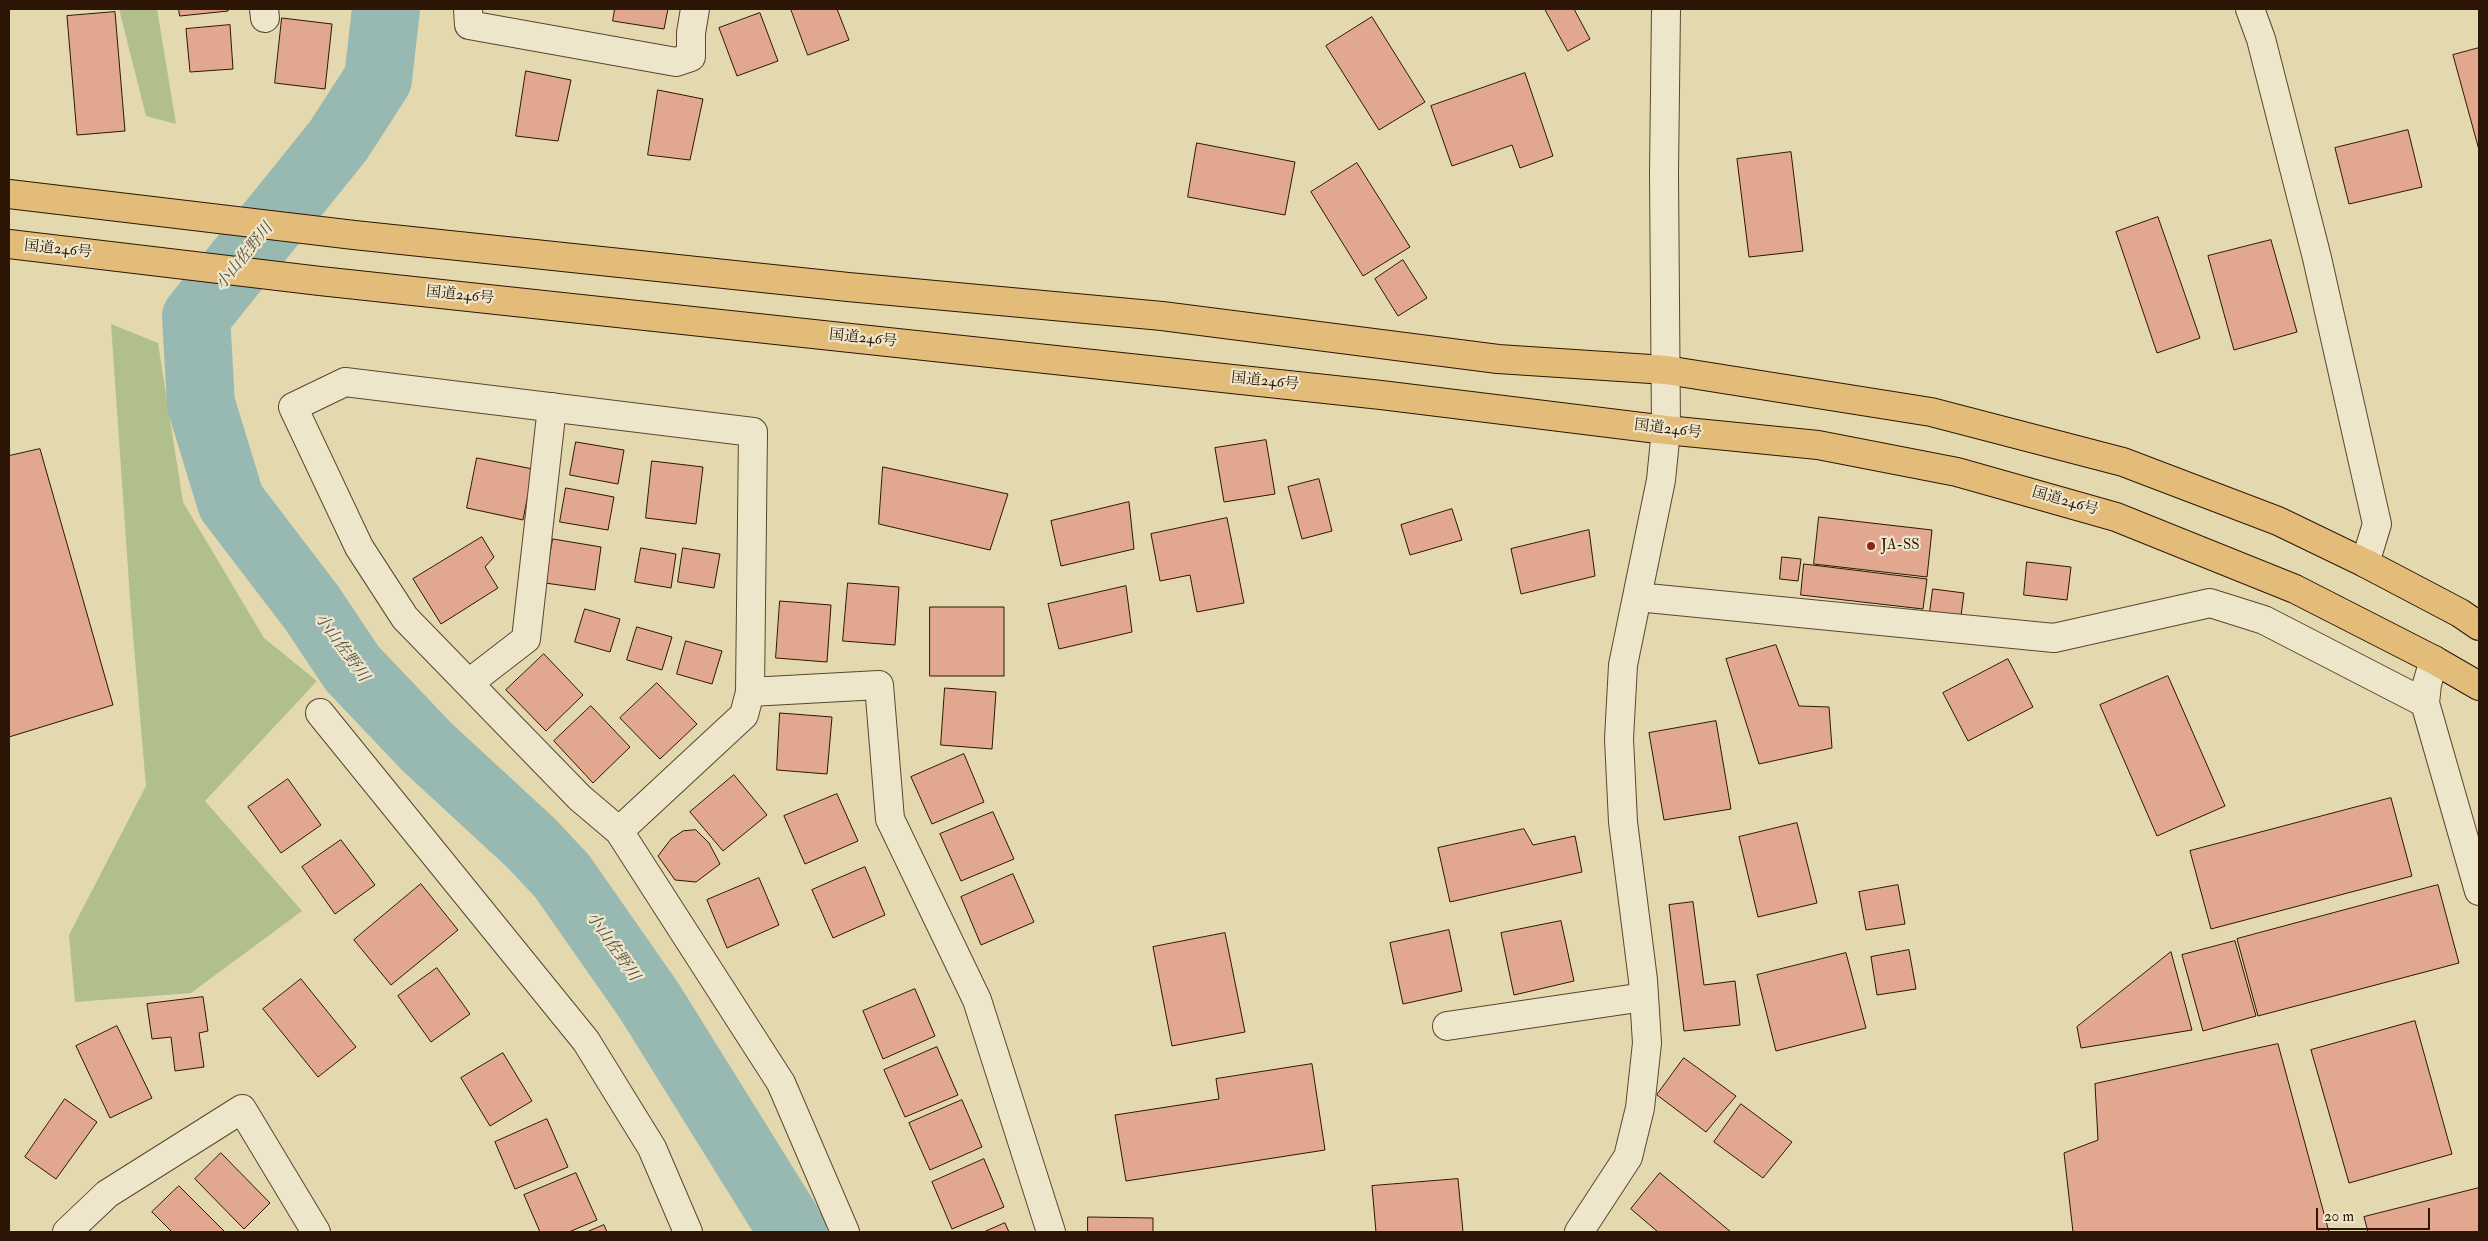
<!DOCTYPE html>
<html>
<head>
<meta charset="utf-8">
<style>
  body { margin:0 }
  #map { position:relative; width:2488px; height:1241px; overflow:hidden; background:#e4d8af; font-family:"IM FELL Double Pica",serif }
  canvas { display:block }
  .frame { position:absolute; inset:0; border:10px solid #2d1605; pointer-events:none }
  .scale { position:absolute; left:2316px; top:1208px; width:114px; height:22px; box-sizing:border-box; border:2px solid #2d1605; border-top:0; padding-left:6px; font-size:15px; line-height:18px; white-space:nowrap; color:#2d1605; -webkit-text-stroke:4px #ede6cb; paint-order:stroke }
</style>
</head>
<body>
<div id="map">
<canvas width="2488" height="1241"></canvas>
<div class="frame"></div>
<div class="scale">20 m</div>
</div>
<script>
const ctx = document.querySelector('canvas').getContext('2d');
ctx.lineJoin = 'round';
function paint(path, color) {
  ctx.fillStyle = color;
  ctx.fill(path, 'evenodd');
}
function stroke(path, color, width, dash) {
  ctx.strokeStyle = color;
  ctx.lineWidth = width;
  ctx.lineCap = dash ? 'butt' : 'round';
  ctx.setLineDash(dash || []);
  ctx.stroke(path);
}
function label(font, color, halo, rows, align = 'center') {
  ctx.font = font + ' "IM FELL Double Pica","Noto Serif JP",serif';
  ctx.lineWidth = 4.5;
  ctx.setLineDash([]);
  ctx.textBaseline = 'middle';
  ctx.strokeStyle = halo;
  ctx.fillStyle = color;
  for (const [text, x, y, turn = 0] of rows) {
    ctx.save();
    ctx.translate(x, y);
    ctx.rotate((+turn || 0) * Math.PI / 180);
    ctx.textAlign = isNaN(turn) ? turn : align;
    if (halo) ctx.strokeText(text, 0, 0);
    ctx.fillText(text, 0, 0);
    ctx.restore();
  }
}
paint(new Path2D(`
  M119,9H157L176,124L146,116Z
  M111,324L158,343L183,502L264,638L317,681L205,801L302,911L191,993L75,1002L69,935L146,786L131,612Z`), '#b1bf8c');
stroke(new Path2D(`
  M386,9L378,79L338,141L196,317L201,404L231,502L312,608L352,668L427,747L531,843L562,876L650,1002L793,1232`), '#97b9b1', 68);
const building = new Path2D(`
  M179,9H228V11L180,16Z
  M615,9H668L664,29L613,21Z
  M791,9H837L849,40L808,55Z
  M1545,9H1574L1590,39L1568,51Z
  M115,12L125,131L77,135L67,16Z
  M760,13L778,61L737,76L719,28Z
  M1372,17L1425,102L1379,130L1326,46Z
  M282,18L332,24L325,89L275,83Z
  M230,25L233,69L190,72L186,29Z
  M2479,48V150L2453,55Z
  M526,71L571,80L558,141L516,136Z
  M1525,73L1553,156L1520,168L1512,145L1452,166L1431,106Z
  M658,90L703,99L690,160L648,155Z
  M2408,130L2422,187L2349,204L2335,148Z
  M1197,143L1295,162L1285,215L1188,197Z
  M1791,152L1803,251L1749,257L1737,159Z
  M1357,163L1410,247L1363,276L1311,192Z
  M2158,217L2200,338L2157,353L2116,232Z
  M2271,240L2297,332L2234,350L2208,256Z
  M1403,260L1427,298L1398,316L1375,279Z
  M1266,440L1275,494L1224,502L1215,448Z
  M576,442L624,450L618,484L570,475Z
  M40,449L113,705L9,737V456Z
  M477,458L533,469L523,520L467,508Z
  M652,461L703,467L696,524L646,518Z
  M883,467L1008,494L990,550L879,524Z
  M1319,479L1332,531L1302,539L1288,487Z
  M566,488L614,497L608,530L560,522Z
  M1129,502L1134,549L1061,566L1051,521Z
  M1452,509L1462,540L1410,555L1401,525Z
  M1819,517L1932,530L1927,577L1814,564Z
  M1227,518L1244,603L1197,612L1190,575L1160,581L1151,534Z
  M1589,530L1595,576L1521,594L1511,549Z
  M482,537L494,557L485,567L498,588L441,624L413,579Z
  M553,539L601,547L595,590L545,583Z
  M641,548L676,554L671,588L635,582Z
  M683,548L720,554L714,588L678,582Z
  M1782,557L1801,559L1798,581L1780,579Z
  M2027,562L2071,567L2067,600L2024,595Z
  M1804,564L1927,579L1923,609L1801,595Z
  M848,583L899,587L895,645L843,641Z
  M1126,586L1132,632L1059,649L1048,604Z
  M1933,589L1964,593L1961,616L1930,612Z
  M780,601L831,605L827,662L776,658Z
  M930,607H1004V676H930Z
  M585,609L620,619L610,652L575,642Z
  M637,627L672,637L662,670L627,660Z
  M686,641L722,651L712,684L677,674Z
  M1776,645L1799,706L1829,707L1832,748L1759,764L1726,659Z
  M544,654L583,695L546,731L506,690Z
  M2008,659L2033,707L1968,741L1943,693Z
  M2168,676L2225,806L2157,836L2100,705Z
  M657,683L697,724L660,759L620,718Z
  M945,688L996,692L992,749L941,745Z
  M591,706L630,747L593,783L554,741Z
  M780,713L832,717L827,774L777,770Z
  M1716,721L1731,809L1664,820L1649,733Z
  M964,754L984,802L932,824L911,777Z
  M734,775L767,815L723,851L690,812Z
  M288,779L321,825L281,853L248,807Z
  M837,794L858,841L805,864L784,816Z
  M2391,798L2412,876L2211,929L2190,851Z
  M993,812L1014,859L961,881L940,834Z
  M1797,823L1817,903L1758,917L1739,837Z
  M1524,829L1533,845L1575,836L1582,872L1450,902L1438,848Z
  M696,830L709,843L720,864L696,882L675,880L658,856L671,839L683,831Z
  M341,840L375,885L335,914L302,867Z
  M865,867L885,915L833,938L812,890Z
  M1013,874L1034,922L981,945L961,897Z
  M759,878L779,925L727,948L707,900Z
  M421,884L458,930L391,985L354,940Z
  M1898,885L1905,924L1866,930L1859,892Z
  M2438,885L2459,963L2258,1016L2237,939Z
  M1693,902L1704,985L1735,981L1740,1025L1684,1031L1669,905Z
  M1561,921L1574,981L1514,995L1501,933Z
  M1449,930L1462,991L1403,1004L1390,943Z
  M1225,933L1245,1032L1172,1046L1153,947Z
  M2235,941L2256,1016L2203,1031L2182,955Z
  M1909,950L1916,989L1877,995L1871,957Z
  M2171,952L2192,1030L2081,1048L2077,1027Z
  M1846,953L1866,1028L1776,1051L1757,975Z
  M437,968L470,1014L431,1042L398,996Z
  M301,979L356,1047L318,1077L263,1009Z
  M915,989L935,1036L883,1059L863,1011Z
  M203,997L208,1031L199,1033L204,1067L175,1071L171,1037L152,1039L147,1004Z
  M2415,1021L2452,1154L2349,1183L2311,1050Z
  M117,1026L152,1098L110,1118L76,1046Z
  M2278,1044L2329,1232H2073L2064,1153L2098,1140L2095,1084Z
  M937,1047L958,1095L905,1117L884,1070Z
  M503,1053L532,1101L490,1126L461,1078Z
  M1684,1058L1736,1096L1706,1132L1657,1095Z
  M1312,1064L1325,1150L1126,1181L1115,1115L1219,1099L1216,1079Z
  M65,1099L97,1122L56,1179L25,1157Z
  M962,1100L982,1147L930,1170L909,1123Z
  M1741,1104L1792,1142L1763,1178L1714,1142Z
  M547,1119L568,1167L515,1189L495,1142Z
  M221,1153L270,1203L244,1229L195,1179Z
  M984,1159L1004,1207L952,1229L932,1182Z
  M576,1173L597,1220L569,1232H540L524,1195Z
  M1660,1173L1731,1232H1658L1631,1209Z
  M1458,1179L1463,1232H1376L1372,1186Z
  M179,1186L225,1232H172L152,1212Z
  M2479,1188V1232H2368L2364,1217Z
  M1088,1217L1153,1218V1232H1088Z
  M1005,1223L1009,1232H984Z
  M604,1225L607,1232H587Z`);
paint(building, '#e1a88f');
stroke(building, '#2d1605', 1);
const minor = new Path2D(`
  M264,9L265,18
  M468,9L469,25L676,62L691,57V33L695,9
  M2250,9L2261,39L2317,258L2377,524L2365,563
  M1637,597L2054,638L2210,603L2264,620L2425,703
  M2434,660L2427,684L2425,703L2479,891
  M469,683L526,639L552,407
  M750,692L879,685L890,819L977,1000L1051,1232
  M320,713L586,1041L652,1148L688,1232
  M619,831L744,715L750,692L753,432L345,382L293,407L359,547L405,618L580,798L619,831L781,1083L845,1232
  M1447,1026L1644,997
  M67,1232L107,1194L242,1109L316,1232
  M1579,1232L1628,1157L1640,1108L1647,1043L1643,980L1623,822L1619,739L1623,665L1661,480L1666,430L1664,173L1666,9`);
const highway = new Path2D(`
  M9,194L354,235L848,287L1162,316L1498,359L1666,370L1931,412L2123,462L2278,521L2365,563L2460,613L2479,626
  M9,244L320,281L1381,395L1666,430L1818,445L1957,472L2116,517L2295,589L2434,660L2479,686`);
stroke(minor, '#5b4630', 30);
stroke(highway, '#2d1605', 30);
stroke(minor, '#ede6cb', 28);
stroke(highway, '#e2bc78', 28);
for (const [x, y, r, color] of [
  [1871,546,5,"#8f2418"]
]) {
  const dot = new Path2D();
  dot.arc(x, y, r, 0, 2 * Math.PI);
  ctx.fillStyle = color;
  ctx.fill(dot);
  stroke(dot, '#ede6cb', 2);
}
label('15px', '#2d1605', '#ede6cb', [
  ["国道246号",58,250,6],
  ["国道246号",460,296,6],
  ["国道246号",863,339,6],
  ["国道246号",1265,382,6],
  ["国道246号",1668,430,7],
  ["国道246号",2065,502,16]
]);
label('15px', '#2d1605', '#ede6cb', [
  ["JA-SS",1881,546]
], 'left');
label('italic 16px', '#524f41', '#ede6cb', [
  ["小山佐野川",245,257,-51],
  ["小山佐野川",341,648,54],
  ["小山佐野川",612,947,55]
]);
</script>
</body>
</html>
